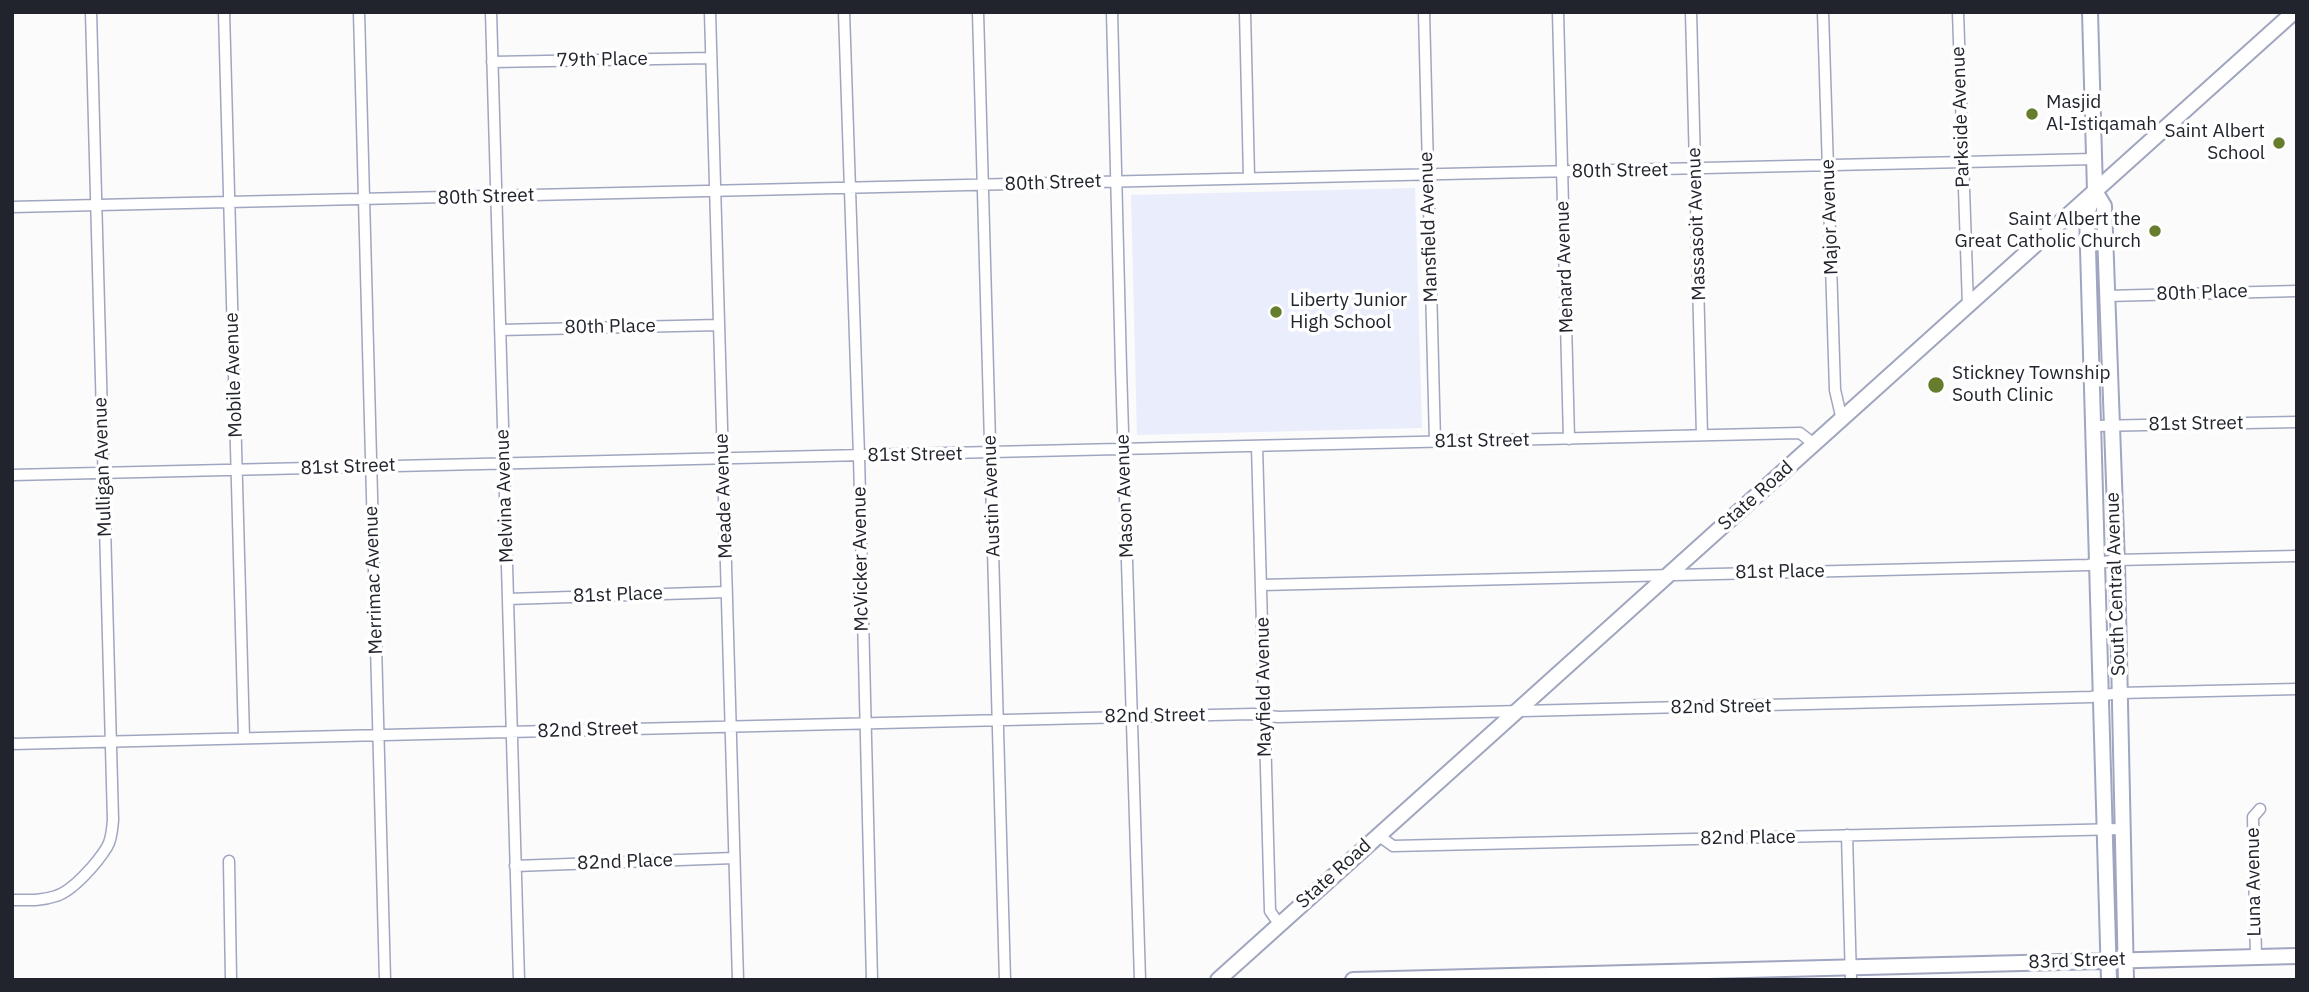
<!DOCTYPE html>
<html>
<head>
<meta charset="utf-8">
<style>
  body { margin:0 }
  #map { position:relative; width:2309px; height:992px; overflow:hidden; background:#fbfbfb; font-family:"IBM Plex Sans",sans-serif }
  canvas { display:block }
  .frame { position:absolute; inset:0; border:14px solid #21242d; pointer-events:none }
</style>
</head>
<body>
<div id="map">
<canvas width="2309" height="992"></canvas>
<div class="frame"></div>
</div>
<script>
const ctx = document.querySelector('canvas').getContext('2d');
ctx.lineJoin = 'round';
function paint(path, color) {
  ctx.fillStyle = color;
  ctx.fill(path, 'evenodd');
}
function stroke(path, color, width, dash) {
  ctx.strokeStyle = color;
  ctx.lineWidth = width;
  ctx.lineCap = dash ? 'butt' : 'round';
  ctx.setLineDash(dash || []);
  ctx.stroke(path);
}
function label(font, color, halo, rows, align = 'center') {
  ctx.font = font + ' "IBM Plex Sans",sans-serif';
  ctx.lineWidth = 7;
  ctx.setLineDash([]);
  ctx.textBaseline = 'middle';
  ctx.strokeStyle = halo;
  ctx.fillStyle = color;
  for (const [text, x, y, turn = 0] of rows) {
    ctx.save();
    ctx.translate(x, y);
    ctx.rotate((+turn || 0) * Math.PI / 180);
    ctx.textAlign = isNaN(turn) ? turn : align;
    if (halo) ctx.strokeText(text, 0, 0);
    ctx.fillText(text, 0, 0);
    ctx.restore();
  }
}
paint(new Path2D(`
  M1415,188L1422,428L1137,435L1131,195Z`), '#eaeefc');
const street = new Path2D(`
  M224,12L244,737
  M359,12L385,980
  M491,12L519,980
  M710,12L738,980
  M844,12L859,456L872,980
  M978,12L1005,980
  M1112,12L1121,368L1140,980
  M1245,12L1249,177
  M1424,12L1435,442
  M1558,12L1569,439
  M1691,12L1702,435
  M1823,12L1835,390L1842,420
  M1958,12L1968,306
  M492,62L711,58
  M12,207L2094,159
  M2107,296L2297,291
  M500,330L719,325
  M2094,426L2297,422
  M1257,446L1270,911L1279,924
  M12,475L1800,433L1814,444
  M1262,585L2088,565L2116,560L2297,556
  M508,599L727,592
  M12,744L1253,714L1278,717L2091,697L2119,693L2297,689
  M1378,835L1393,846L2122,829
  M1847,835L1851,980
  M229,861L231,980
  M515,866L734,858
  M12,900C27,900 42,901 56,896C73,891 98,862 107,847C112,839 112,829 113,820L91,12
  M2256,958L2253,817L2260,809`);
const secondary = new Path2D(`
  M2090,12L2095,191L2087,214L2109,980
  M2095,191L2104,206L2117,564L2126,980
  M1218,980L2294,12
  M1353,980L2297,956`);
stroke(street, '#a0a6c0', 13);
stroke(secondary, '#a0a6c0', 18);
stroke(street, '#fff', 10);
stroke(secondary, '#fff', 14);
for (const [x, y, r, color] of [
  [2032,114,7,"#667d2e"],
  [2279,143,7,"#667d2e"],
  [2155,231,7,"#667d2e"],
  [1276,312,7,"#667d2e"],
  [1936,385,9,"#667d2e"]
]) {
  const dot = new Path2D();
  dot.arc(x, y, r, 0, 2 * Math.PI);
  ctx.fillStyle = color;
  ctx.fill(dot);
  stroke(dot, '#fff', 2.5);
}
label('19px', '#21242d', '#fff', [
  ["79th Place",602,60,-1],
  ["Parkside Avenue",1961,117,-92],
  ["80th Street",1620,171,-1],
  ["80th Street",1053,183,-2],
  ["80th Street",486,197,-2],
  ["Major Avenue",1830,217,-92],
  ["Massasoit Avenue",1697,224,-92],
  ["Mansfield Avenue",1429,227,-92],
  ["Menard Avenue",1565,267,-92],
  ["80th Place",2202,293,-2],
  ["80th Place",610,327,-1],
  ["Mobile Avenue",234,375,-92],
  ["81st Street",2196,424,-1],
  ["81st Street",1482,441,-1],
  ["81st Street",915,455,-1],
  ["Mulligan Avenue",103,467,-92],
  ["81st Street",348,467,-2],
  ["Melvina Avenue",505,496,-92],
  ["Meade Avenue",724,496,-92],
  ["Austin Avenue",992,496,-92],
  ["Mason Avenue",1125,496,-92],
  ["State Road",1756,496,-42],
  ["McVicker Avenue",861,559,-91],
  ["81st Place",1780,572,-1],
  ["Merrimac Avenue",374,580,-92],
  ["South Central Avenue",2116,584,-92],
  ["81st Place",618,595,-2],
  ["Mayfield Avenue",1264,687,-91],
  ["82nd Street",1721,707,-1],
  ["82nd Street",1155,716,-1],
  ["82nd Street",588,730,-2],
  ["82nd Place",1748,838,-1],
  ["82nd Place",625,862,-2],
  ["State Road",1334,874,-42],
  ["Luna Avenue",2254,882,-91],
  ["83rd Street",2077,961,-2]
]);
label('19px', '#21242d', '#fff', [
  ["Masjid",2046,103],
  ["Al-Istiqamah",2046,125],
  ["Saint Albert",2265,132,"right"],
  ["School",2265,154,"right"],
  ["Saint Albert the",2141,220,"right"],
  ["Great Catholic Church",2141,242,"right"],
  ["Liberty Junior",1290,301],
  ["High School",1290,323],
  ["Stickney Township",1952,374],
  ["South Clinic",1952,396]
], 'left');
</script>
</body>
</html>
